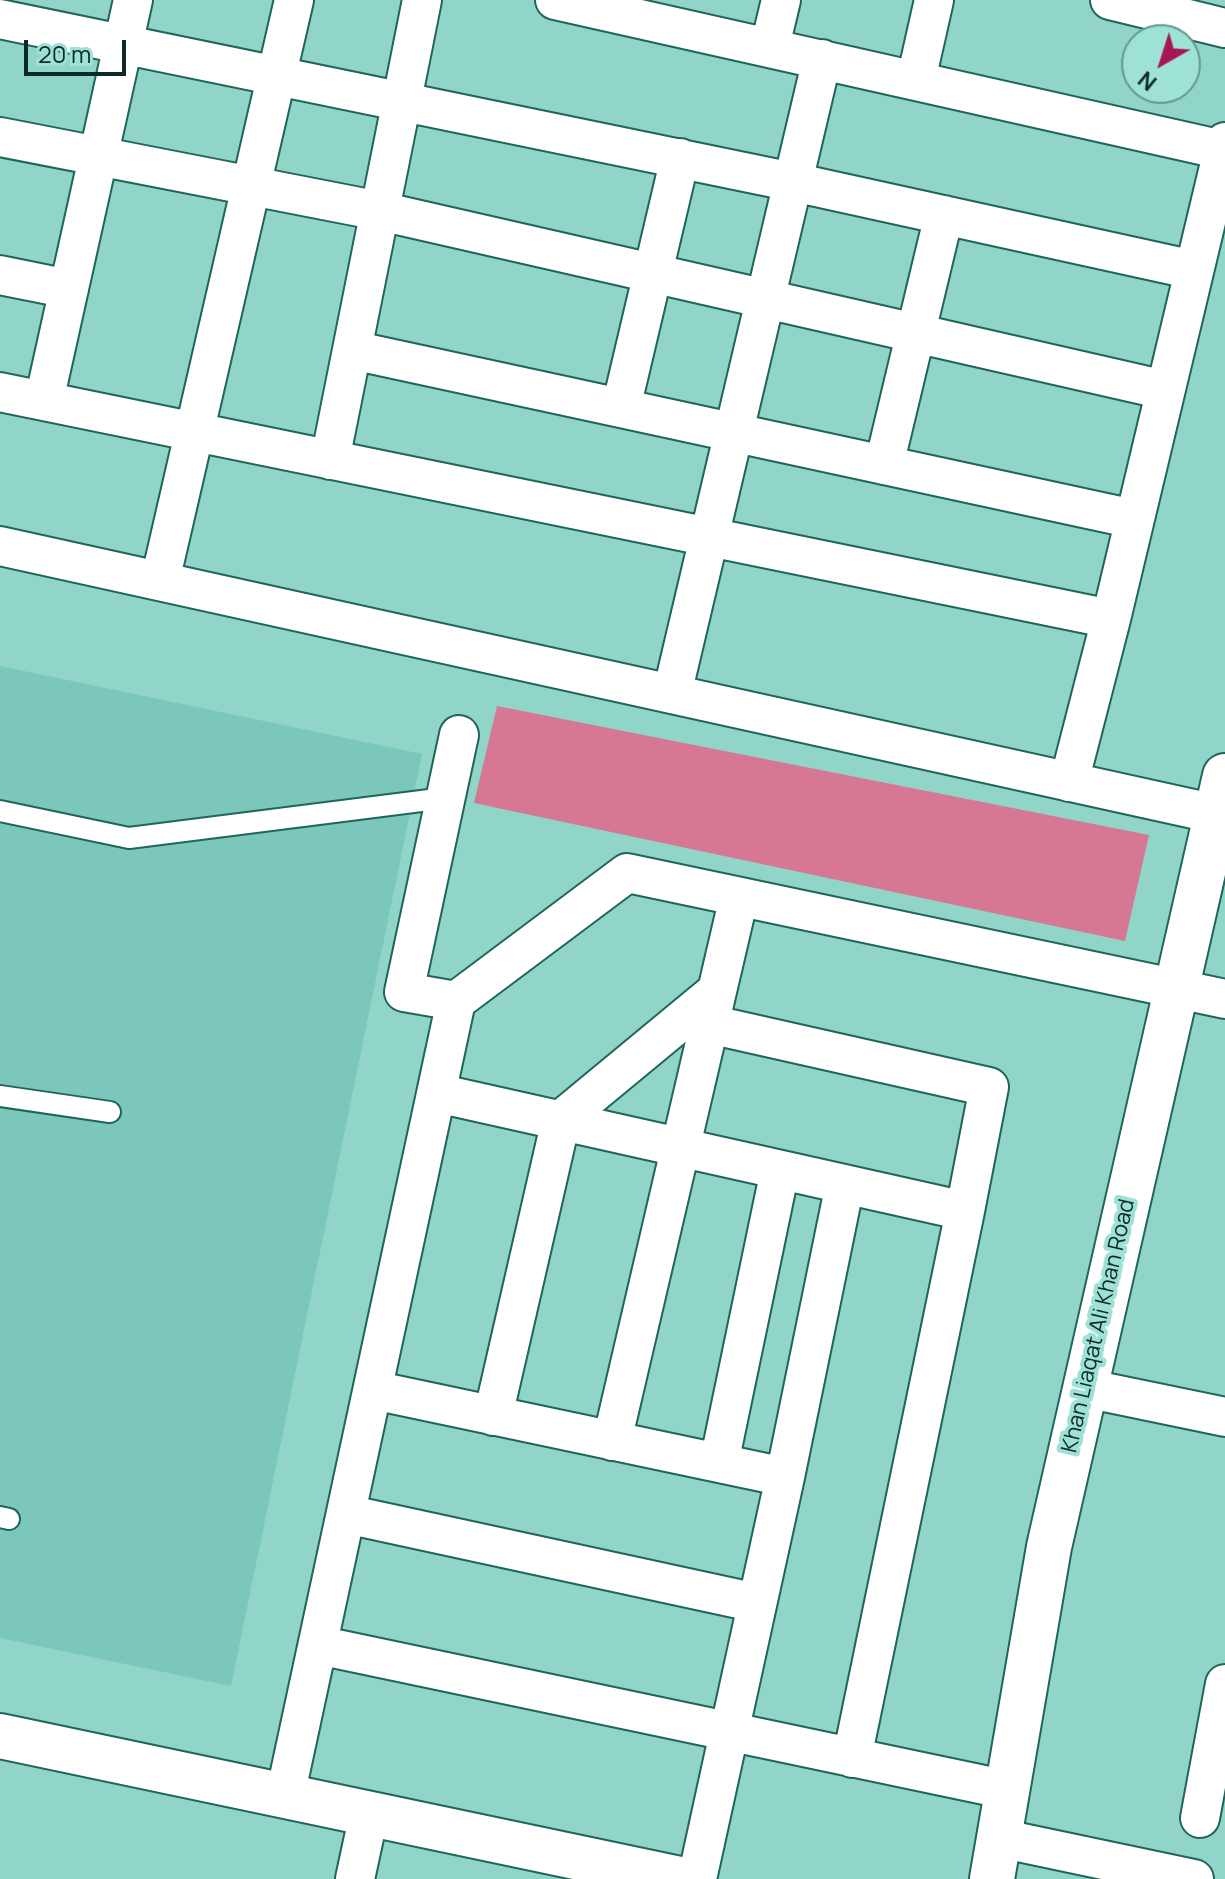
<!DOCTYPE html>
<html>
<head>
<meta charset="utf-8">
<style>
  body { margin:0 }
  #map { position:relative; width:1225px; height:1879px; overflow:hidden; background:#91d4c8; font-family:Manrope,sans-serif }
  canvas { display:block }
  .north { position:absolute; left:1121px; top:24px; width:80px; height:80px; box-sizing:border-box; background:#9ee1d5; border:2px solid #64988f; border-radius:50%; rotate:219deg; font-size:22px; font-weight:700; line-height:32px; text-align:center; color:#0e2a26 }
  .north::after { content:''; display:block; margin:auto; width:28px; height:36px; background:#a71655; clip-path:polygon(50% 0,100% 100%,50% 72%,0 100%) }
  .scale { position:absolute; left:24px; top:40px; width:102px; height:36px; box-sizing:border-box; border:4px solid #0e2a26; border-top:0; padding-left:10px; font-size:24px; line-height:28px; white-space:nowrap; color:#0e2a26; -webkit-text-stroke:6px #9ee1d5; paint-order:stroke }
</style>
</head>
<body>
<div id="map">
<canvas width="1225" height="1879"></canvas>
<div class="north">N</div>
<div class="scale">20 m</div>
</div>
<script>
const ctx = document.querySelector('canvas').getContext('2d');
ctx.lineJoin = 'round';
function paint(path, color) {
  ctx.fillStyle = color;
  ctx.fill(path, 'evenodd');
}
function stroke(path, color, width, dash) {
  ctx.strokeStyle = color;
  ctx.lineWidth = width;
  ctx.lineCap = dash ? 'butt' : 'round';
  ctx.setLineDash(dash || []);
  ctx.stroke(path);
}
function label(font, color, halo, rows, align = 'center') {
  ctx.font = font + ' Manrope,sans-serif';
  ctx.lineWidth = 8;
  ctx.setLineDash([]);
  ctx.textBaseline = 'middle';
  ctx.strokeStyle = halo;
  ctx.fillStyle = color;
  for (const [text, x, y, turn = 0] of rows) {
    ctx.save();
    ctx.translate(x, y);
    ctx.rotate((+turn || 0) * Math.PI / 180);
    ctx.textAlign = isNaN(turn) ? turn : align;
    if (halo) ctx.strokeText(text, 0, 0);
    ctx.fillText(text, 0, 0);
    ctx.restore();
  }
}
paint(new Path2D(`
  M0,666L422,754L231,1686L0,1638Z`), '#7bc7bb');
paint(new Path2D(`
  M497,706L1149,835L1125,941L474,803Z`), '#d67793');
const service = new Path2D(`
  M0,811L129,838L445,798
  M0,1096L110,1112
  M0,1517L9,1519`);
const minor = new Path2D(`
  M555,0L1223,150
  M1110,0L1225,28
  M0,19L793,182L1194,270
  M770,46L781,0
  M916,80L934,0
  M0,137L380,211L1165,390
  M0,275L69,289
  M352,350L1134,519
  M0,392L1111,619
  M44,401L133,0
  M621,408L680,158
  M330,460L422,0
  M884,465L944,215
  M0,546L1225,816
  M160,581L294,0
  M672,694L822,59
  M1069,782L1111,619L1225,142
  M456,1001L627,873L1225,999
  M709,1024L989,1087L965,1211
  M437,1093L965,1211L852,1758
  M1085,1388L1225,1417
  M373,1390L785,1477
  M493,1416L561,1120L717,991
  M612,1441L739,897
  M719,1463L780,1170
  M346,1514L757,1603
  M318,1645L1008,1790
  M285,1796L456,1001L404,992L459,735
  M1200,1818L1225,1684
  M999,1838L1194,1879
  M355,1879L369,1814
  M697,1879L785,1477L845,1184`);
const tertiary = new Path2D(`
  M0,1736L680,1879
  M992,1879L1049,1547L1225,776`);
stroke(service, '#20655b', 24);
stroke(minor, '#20655b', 42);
stroke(tertiary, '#20655b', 48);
stroke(service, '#fff', 20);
stroke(minor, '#fff', 38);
stroke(tertiary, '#fff', 44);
label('22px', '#0e2a26', '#9ee1d5', [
  ["Khan Liaqat Ali Khan Road",1099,1326,-77]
]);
</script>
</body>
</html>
